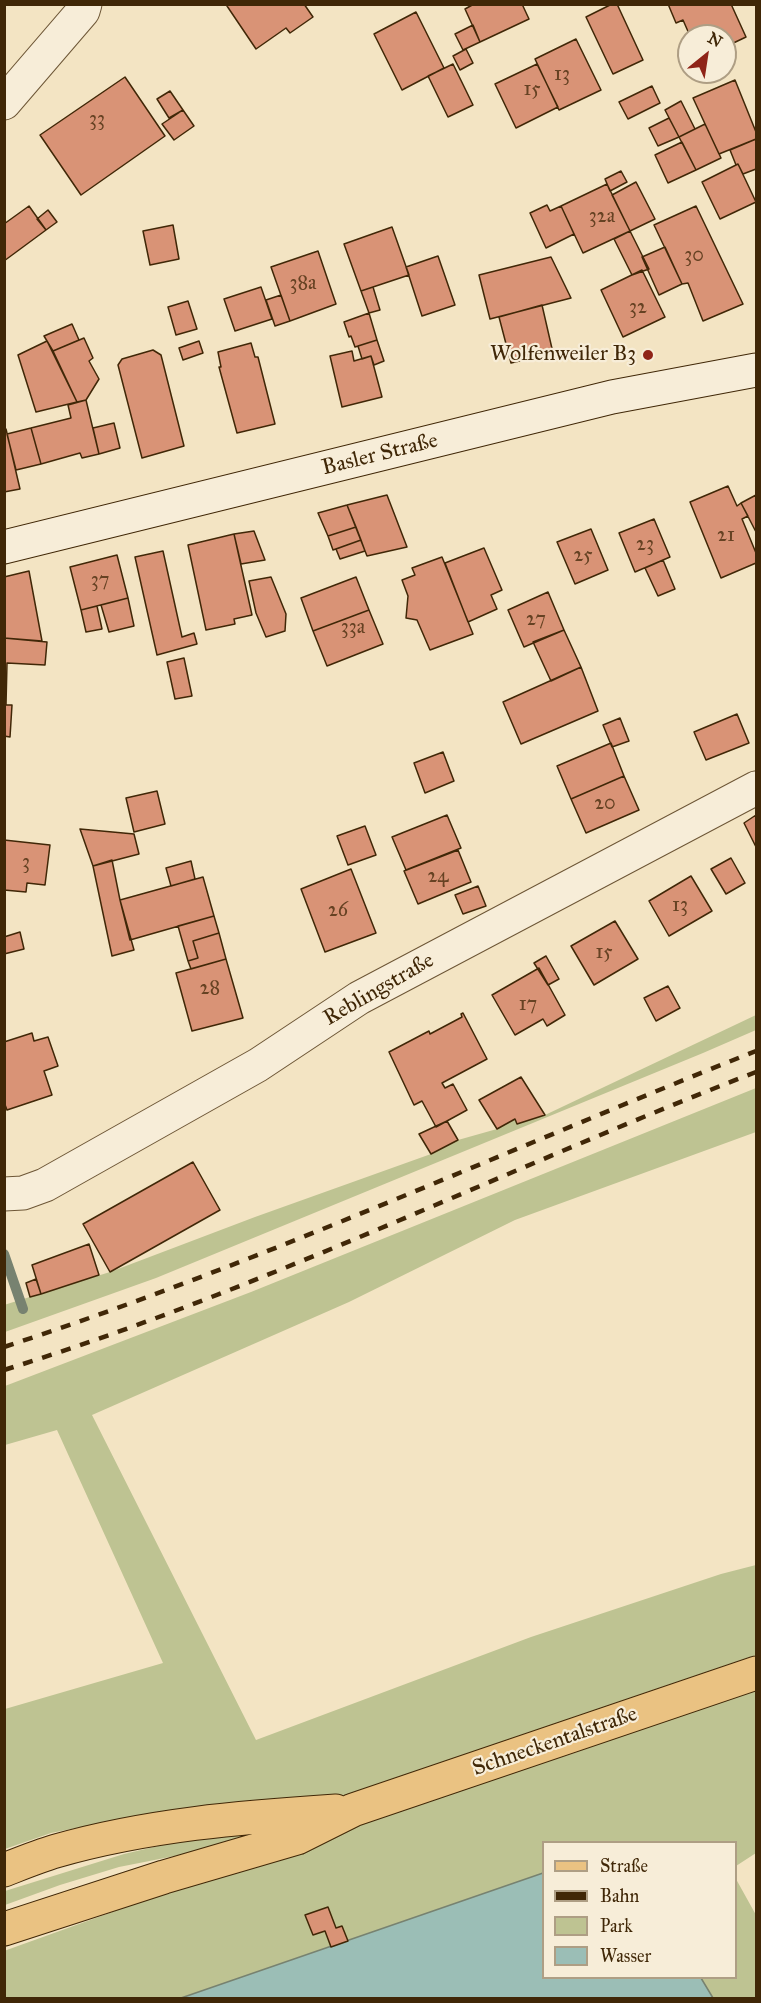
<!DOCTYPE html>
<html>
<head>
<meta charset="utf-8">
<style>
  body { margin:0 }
  #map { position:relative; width:761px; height:2003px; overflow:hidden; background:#f3e4c3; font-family:"IM FELL Great Primer",serif }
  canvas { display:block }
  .frame { position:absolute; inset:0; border:6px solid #402707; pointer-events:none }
  .legend { position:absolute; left:542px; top:1841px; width:195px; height:138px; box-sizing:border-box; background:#f7edd8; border:2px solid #ae9e84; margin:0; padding:8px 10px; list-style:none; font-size:18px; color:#402707 }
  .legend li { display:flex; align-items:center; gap:12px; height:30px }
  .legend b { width:30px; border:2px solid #ae9e84 }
  .north { position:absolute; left:677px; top:24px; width:60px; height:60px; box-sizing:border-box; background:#f7edd8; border:2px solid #ae9e84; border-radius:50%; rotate:30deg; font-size:16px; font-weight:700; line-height:24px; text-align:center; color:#402707 }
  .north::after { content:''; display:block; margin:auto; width:21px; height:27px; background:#8f2418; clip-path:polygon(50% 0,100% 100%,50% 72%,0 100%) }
</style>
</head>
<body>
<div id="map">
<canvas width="761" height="2003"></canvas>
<div class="frame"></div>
<ul class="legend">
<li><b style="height:8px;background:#eac282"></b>Straße</li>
<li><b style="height:8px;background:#402707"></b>Bahn</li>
<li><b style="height:16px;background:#bec392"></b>Park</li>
<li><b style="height:16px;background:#9bbeb6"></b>Wasser</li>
</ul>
<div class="north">N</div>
</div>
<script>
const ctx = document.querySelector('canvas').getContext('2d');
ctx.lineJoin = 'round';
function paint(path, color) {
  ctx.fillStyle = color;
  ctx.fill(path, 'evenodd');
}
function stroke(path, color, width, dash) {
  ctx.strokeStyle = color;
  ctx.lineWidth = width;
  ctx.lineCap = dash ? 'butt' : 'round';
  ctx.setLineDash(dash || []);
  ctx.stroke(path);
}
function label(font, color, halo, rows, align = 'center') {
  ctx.font = font + ' "IM FELL Great Primer",serif';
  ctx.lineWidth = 4.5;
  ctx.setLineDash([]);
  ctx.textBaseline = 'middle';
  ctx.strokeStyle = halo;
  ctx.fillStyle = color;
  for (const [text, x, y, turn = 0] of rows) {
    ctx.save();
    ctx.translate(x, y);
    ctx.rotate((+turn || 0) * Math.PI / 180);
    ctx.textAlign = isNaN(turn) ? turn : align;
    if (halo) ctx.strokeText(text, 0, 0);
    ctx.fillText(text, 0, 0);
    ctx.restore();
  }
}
paint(new Path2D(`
  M756,1015V1030L703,1053L156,1278L5,1332L4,1305L110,1272L255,1217L431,1154L458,1140L497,1129L515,1119L517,1124L545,1115Z
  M756,1088V1132L515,1220L349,1302L92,1415L256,1740L531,1637L721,1574L756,1565V1655L345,1795L142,1815L51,1833L5,1849V1709L163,1663L57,1430L5,1445V1386L251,1292Z
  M756,1688V1853L736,1866V1842H544V1978H736V1879L756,1915V1998H5L4,1951L371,1819L574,1753Z
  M265,1829L266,1838L119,1867L60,1885L5,1905V1891L124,1854L184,1840Z`), '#bec392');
const water = new Path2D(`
  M543,1873L544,1978H701L713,1998H181Z`);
paint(water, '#9bbeb6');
stroke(water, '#778270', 1.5);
stroke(new Path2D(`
  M4,1254L23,1309`), '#778270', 10);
const building = new Path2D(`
  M229,4H304L313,17L290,33L286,28L256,49L227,6Z
  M474,4H522L529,19L480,42L465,9Z
  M612,4H617L643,60L613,74L586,17Z
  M668,4H731L746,37L725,47V36H690L683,20L676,23Z
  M416,12L444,68L402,90L374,34Z
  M473,25L480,42L463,50L455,34Z
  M576,39L601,90L559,110L535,59Z
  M466,49L473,63L460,70L453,56Z
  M453,64L473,105L448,117L428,76Z
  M537,64L558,107L516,128L495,84Z
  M125,77L165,136L81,195L40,135Z
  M735,80L756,132V139L719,154L693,98Z
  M652,86L660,103L628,119L619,102Z
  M170,91L183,110L169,118L157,99Z
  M681,101L695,129L679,137L665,110Z
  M183,110L194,126L174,140L162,124Z
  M669,118L679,137L658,146L649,128Z
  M705,124L721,158L696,170L679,137Z
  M756,139V169L743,174L738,164L736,165L730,150Z
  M682,142L696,170L668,183L655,155Z
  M738,164L756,202L720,219L702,182Z
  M621,171L627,182L610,191L605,179Z
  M636,182L655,219L630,231L612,195Z
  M607,184L630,231L583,253L561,206Z
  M547,205L550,211L561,206L574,234L546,248L530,213Z
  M29,206L46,230L4,261V224Z
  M696,206L743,304L703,321L688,283L682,284L654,225Z
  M48,210L57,222L46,230L37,219Z
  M173,225L179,259L150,265L143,231Z
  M392,227L409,275L361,291L344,244Z
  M630,231L649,269L632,275L614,239Z
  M665,247L682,284L659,295L642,257Z
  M318,251L336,304L290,321L271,267Z
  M438,256L455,305L422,316L406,267Z
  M551,257L571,298L490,319L479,275Z
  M642,270L665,317L623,337L601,290Z
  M261,287L272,319L235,331L224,299Z
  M373,287L380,310L369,313L361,291Z
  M281,295L290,321L275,326L266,300Z
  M188,301L197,329L176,335L168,307Z
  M542,305L553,353L511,363L499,317Z
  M369,313L377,340L355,347L351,336L349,337L344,322Z
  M72,324L79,340L53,351L44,336Z
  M84,338L93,358L89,361L99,379L86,400L77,402L53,351Z
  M377,340L384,361L374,365L371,356L362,359L358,346Z
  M47,341L77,402L36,412L18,355Z
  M199,341L203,353L183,360L179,348Z
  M251,343L255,357H258L275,424L237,433L219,367H221L218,352Z
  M153,350L161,355L184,446L142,458L118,365L122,359Z
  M352,351L354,361L371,356L382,397L342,407L330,356Z
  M86,400L99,454L82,458L80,453L41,464L31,428L71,418L68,405Z
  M114,423L120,448L99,454L93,428Z
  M31,428L41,464L16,470L7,434Z
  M6,429L20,489L4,492V430Z
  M728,486L737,506L741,503L748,516L742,519L756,553V563L721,578L690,502Z
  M387,495L407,547L367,556L347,505Z
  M756,495V532L741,503Z
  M347,505L356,527L328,536L318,513Z
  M654,519L670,557L635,572L619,533Z
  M356,527L361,540L333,550L328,536Z
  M591,529L608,570L575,584L557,542Z
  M254,531L265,560L241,564L234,534Z
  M234,534L252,615L234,619L235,624L206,630L188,545Z
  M361,540L365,551L340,559L336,549Z
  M484,548L502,590L491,595L497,609L468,622L445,563Z
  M163,551L182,637L194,633L197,644L157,655L135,557Z
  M117,555L128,598L81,610L70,567Z
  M442,557L473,634L430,650L417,620L406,618L408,596L402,580L415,575L412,568Z
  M663,560L675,589L658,596L645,568Z
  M29,571L42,641L4,638V577Z
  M271,577L286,614L285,631L266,637L256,613L249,581Z
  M356,577L369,610L313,631L301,598Z
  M548,592L564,630L524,647L508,610Z
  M128,598L134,626L109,632L101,605Z
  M97,606L102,629L86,632L81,610Z
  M369,610L383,644L327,666L313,631Z
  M564,630L581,667L551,681L533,642Z
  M4,638L47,642L45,665L7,663L6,705H12L10,737L4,736Z
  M184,658L192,696L175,699L167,662Z
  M581,667L598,711L521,744L503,702Z
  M737,714L749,743L706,760L694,732Z
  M620,718L629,741L612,747L603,725Z
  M611,743L624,776L571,799L557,766Z
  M443,752L454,781L425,793L414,763Z
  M624,776L639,810L586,833L571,799Z
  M157,791L165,824L134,832L126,798Z
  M447,815L461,848L406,870L392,837Z
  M756,815V847L744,823Z
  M365,826L376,855L348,865L337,836Z
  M80,829L134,834L139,854L93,866Z
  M4,840L50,845L45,885L27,883L26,892L4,890Z
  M458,850L471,882L418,904L404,871Z
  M731,858L745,883L726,894L711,869Z
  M112,860L120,900L134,950L112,956L93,866Z
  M191,861L195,879L171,886L166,868Z
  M351,869L376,933L325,952L301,889Z
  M691,876L712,911L669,936L649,901Z
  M203,877L214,916L130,940L120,900Z
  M478,886L486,906L463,914L455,895Z
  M214,916L219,933L193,941L198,958L188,961L178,926Z
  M615,921L638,959L594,985L571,946Z
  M20,932L24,949L4,954V937Z
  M219,933L226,959L191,969L188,961L198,958L193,941Z
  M546,956L559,979L548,985L534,963Z
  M226,959L243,1018L192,1031L176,973Z
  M539,968L565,1015L547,1026L543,1019L515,1035L492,995Z
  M668,986L680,1008L656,1021L644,998Z
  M463,1013L487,1059L442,1083L445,1088L453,1084L467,1110L436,1127L422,1101L414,1105L389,1052L429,1031L430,1034L462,1017L461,1014Z
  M32,1033L34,1041L48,1037L58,1066L44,1071L52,1095L7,1110L4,1102V1042Z
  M521,1077L545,1115L517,1124L515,1119L497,1129L479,1100Z
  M447,1121L458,1140L431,1154L419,1134Z
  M193,1162L220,1210L110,1272L83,1224Z
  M89,1244L99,1275L41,1294L32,1265Z
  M36,1279L41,1294L30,1297L26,1283Z
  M328,1907L336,1928L342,1926L348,1941L331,1947L325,1931L313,1935L305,1915Z`);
paint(building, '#d99376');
stroke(building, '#402707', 1.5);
const street = new Path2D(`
  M4,103L83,11L85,4
  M4,1194L23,1193L45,1185L258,1065L359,998L756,788`);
const secondary = new Path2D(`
  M4,547L612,397L756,370`);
const primary = new Path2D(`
  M4,1870C22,1863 39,1856 56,1851C147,1825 242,1817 336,1811
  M4,1929L164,1877L297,1838L353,1810L756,1673`);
stroke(street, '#6d5636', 35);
stroke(secondary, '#402707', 35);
stroke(primary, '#402707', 35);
stroke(street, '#f7edd8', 33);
stroke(secondary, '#f7edd8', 33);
stroke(primary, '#eac282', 33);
stroke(new Path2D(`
  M4,1347C261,1263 506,1150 756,1051
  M4,1370C262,1290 505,1169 756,1072`), '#402707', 4.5, [10, 10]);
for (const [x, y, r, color] of [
  [648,355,6,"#8f2418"]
]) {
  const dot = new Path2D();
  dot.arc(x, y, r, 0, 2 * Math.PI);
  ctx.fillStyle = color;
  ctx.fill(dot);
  stroke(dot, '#f7edd8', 2);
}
label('20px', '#664223', null, [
  ["13",562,75],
  ["15",532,90],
  ["33",97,120],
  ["32a",602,217],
  ["30",694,256],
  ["38a",303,284],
  ["32",638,308],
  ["21",726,536],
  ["23",645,545],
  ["25",583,556],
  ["37",100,581],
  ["27",536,620],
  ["33a",353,628],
  ["20",605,804],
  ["3",26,863],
  ["24",438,877],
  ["13",680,906],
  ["26",338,911],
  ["15",604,953],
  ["28",210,989],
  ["17",528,1005]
]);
label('22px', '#402707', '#f7edd8', [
  ["Wolfenweiler B3",636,355]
], 'right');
label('22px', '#402707', '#f7edd8', [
  ["Basler Straße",380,455,-14],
  ["Reblingstraße",379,990,-30],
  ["Schneckentalstraße",555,1742,-19]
]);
</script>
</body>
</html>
